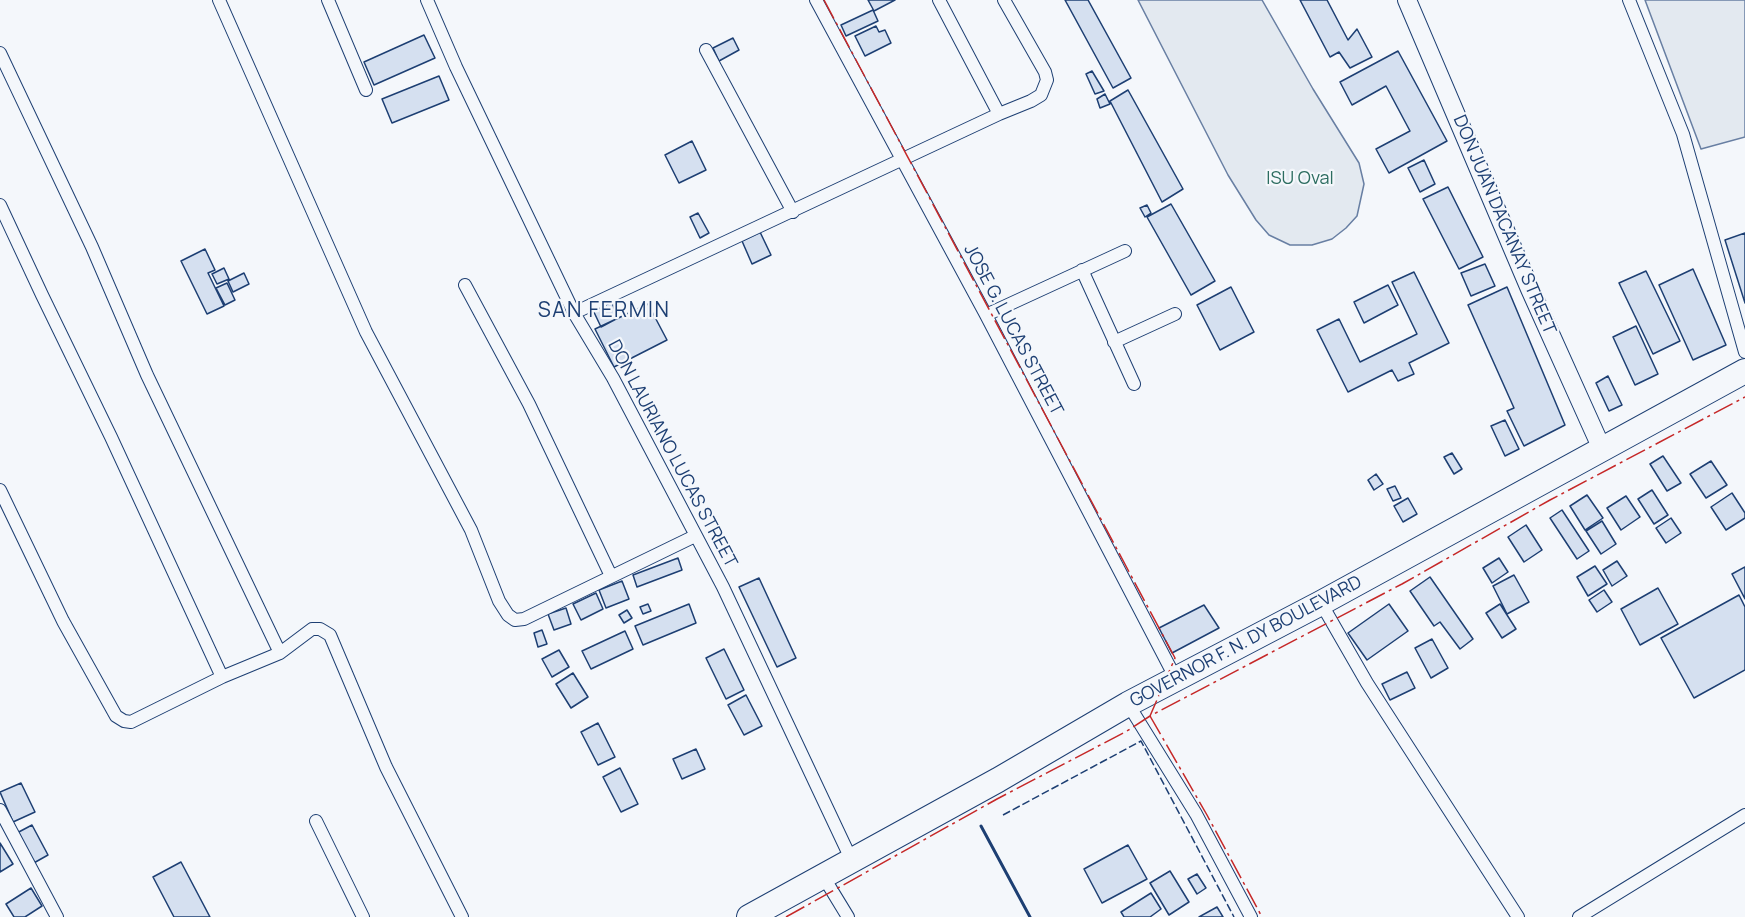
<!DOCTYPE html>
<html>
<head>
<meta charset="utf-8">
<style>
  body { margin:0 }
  canvas { display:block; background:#f4f7fb }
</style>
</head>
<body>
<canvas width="1745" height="917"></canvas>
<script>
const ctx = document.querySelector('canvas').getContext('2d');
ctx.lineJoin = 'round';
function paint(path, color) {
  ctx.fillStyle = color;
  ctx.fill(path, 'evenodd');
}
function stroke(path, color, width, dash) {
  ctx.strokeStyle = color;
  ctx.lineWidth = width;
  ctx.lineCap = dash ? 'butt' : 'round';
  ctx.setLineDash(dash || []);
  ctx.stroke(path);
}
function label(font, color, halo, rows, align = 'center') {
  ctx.font = font + ' Manrope,sans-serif';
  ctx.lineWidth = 4.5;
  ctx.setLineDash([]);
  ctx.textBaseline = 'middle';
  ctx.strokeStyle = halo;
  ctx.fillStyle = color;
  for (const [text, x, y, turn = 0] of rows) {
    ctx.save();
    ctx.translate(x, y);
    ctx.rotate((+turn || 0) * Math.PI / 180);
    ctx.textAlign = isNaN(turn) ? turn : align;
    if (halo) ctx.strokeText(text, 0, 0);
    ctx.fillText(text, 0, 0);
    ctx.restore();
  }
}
const green = new Path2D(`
  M1138,0H1262L1313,89L1359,163L1364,184L1357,216L1346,228L1332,239L1312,245H1290L1269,235L1256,220L1228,175Z
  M1645,0H1745V137L1701,149Z`);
paint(green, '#e3e9f0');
stroke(green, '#687fa3', 1.5);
const building = new Path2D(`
  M868,0H895L874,11Z
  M1065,0H1088L1131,78L1113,88Z
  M1300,0H1327L1348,40L1357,29L1372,57L1350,68L1339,52L1330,57Z
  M873,10L878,21L846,36L841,25Z
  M876,26L879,32L885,30L891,43L865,56L855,36Z
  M424,35L435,58L374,85L364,62Z
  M733,38L739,50L719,61L713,48Z
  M1398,51L1447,141L1389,173L1376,149L1410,131L1386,86L1352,105L1340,82Z
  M1092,71L1104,91L1095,94L1086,74Z
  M439,76L449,100L392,123L382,99Z
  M1128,90L1183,189L1162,202L1110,101Z
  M1105,94L1110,104L1100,108L1097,99Z
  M692,141L706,170L679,183L665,155Z
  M1424,160L1435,184L1420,192L1408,168Z
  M1448,187L1483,257L1459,269L1423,199Z
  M1171,204L1215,281L1191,295L1147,217Z
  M1147,205L1151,213L1145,217L1140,208Z
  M698,213L709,233L700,238L690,217Z
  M760,232L771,255L752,264L742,241Z
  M1745,233V303L1725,240Z
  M205,249L215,270L208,273L224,306L207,314L181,261Z
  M1485,264L1495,286L1471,296L1461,273Z
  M224,268L229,279L217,284L212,274Z
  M1693,269L1726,345L1693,360L1659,285Z
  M1646,271L1680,341L1653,354L1619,283Z
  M1414,272L1449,343L1409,363L1414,374L1398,381L1392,370L1348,392L1317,330L1339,319L1360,362L1417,334L1392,282Z
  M244,273L249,284L233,292L228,281Z
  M227,283L235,300L225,305L216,288Z
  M1388,285L1398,305L1364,323L1354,302Z
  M1231,287L1254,332L1220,350L1197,305Z
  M1507,287L1565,425L1524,446L1507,411L1514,408L1468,305Z
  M611,300L618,318L601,327L592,308Z
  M648,304L667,340L614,367L595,329Z
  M1636,326L1658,374L1635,385L1613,337Z
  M1608,376L1622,405L1609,411L1596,383Z
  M1505,420L1519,449L1505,456L1491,426Z
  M1452,453L1462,469L1454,474L1444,457Z
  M1663,456L1681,483L1667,491L1650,464Z
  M1711,461L1727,485L1706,498L1690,474Z
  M1376,474L1383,484L1374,490L1368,480Z
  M1395,486L1401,498L1393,501L1387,489Z
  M1652,490L1668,515L1654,524L1638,499Z
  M1732,493L1745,513V518L1726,530L1711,507Z
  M1587,495L1603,518L1585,530L1570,506Z
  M1626,496L1640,517L1621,530L1607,508Z
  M1408,498L1417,514L1403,522L1394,506Z
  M1562,510L1589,551L1577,559L1550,518Z
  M1671,518L1681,533L1666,543L1656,528Z
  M1602,521L1616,544L1601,554L1586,531Z
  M1526,525L1542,550L1524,562L1508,537Z
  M678,558L682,570L637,587L633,575Z
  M1499,558L1508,572L1492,583L1483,568Z
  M1617,561L1627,576L1612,586L1603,570Z
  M1595,566L1607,584L1588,596L1577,577Z
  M1745,567V599L1732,574Z
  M1514,575L1529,602L1507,614L1493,586Z
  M1430,577L1473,639L1460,649L1440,622L1434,626L1410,591Z
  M759,578L796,658L777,667L739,587Z
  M622,581L629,599L606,608L599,590Z
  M1658,588L1678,624L1640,645L1621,609Z
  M1604,590L1612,602L1597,612L1589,600Z
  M596,593L603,609L581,620L573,604Z
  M1739,595L1745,607V670L1694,698L1661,638Z
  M648,604L651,611L643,614L640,607Z
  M689,604L696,623L643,645L635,626Z
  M1389,604L1408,631L1367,660L1348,633Z
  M1500,604L1516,629L1502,638L1486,613Z
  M1204,605L1219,628L1172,653L1159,628Z
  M566,608L571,624L554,630L548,614Z
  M627,610L632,618L624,623L619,615Z
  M542,630L547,644L538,647L534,633Z
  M625,631L633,649L591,669L582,651Z
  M1432,639L1448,668L1431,678L1415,648Z
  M724,649L744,690L726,699L706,658Z
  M559,650L569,667L552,677L542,659Z
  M1407,672L1415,688L1390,700L1382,684Z
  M573,673L588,697L571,708L556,684Z
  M746,695L762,726L744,735L728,705Z
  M598,723L615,757L598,765L581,732Z
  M696,749L705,769L682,779L673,759Z
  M620,768L638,804L621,812L603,777Z
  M21,783L35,812L13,822L0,792Z
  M32,825L48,855L32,864L15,834Z
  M0,843L13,864L0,872Z
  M1128,845L1147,879L1102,903L1084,869Z
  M181,862L210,917H174L153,877Z
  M1170,871L1189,902L1169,915L1150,883Z
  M1197,874L1206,888L1197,894L1188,879Z
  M31,888L42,906L25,917H14L6,904Z
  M1151,893L1161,909L1150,917H1124L1121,912Z
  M1217,907L1223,917H1199Z`);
paint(building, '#d5e0f0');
stroke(building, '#1d3f73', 1.5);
const street = new Path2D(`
  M219,0L366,332L471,530L499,601L508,615L515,620L524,619L695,536
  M328,0L366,90
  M427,0L456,67L574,313L613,378L723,587L852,861
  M816,0L986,315L1176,679
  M939,0L999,114
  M1629,0L1683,134L1745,352
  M706,50L793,212
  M0,53L92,247L147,375L280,653
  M0,205L42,295L111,437L222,677L280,653L312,629H320L330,635L386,767L462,917
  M1082,270L1134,384
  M465,285L529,404L611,576
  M574,313L999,114L1031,101L1041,95L1047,80L1045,72L1004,0
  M986,315L1125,251
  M1114,342L1175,314
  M0,490L63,621L116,716L124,721L131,722L222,677
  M1321,603L1367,683L1518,917
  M1128,704L1196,814L1251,917
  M0,810L57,917
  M316,821L363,917
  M823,876L848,917
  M1579,917L1745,815`);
const secondary = new Path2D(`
  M1407,0L1530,289L1602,449`);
const highway = new Path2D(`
  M749,917L998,780L1128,704L1321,603L1745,371`);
stroke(street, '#1d3f73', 14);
stroke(secondary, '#1d3f73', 20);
stroke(highway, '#1d3f73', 26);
stroke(street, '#f4f7fb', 12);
stroke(secondary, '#f4f7fb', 18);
stroke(highway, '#f4f7fb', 24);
stroke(new Path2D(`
  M1003,815L1141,741L1234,917`), '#1d3f73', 1.5, [8, 3]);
stroke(new Path2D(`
  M981,826L1030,917`), '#1d3f73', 3);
stroke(new Path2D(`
  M824,0L1175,658L1150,716
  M1150,716L1207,815L1262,917
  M786,917L997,799L1127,731L1150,716L1402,584L1550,500L1745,397`), '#c62828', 1.5, [21, 4.5, 3, 4.5]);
label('18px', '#2c6c60', '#f4f7fb', [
  ["ISU Oval",1300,179]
]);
label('18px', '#1d3f73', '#f4f7fb', [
  ["DON JUAN DACANAY STREET",1504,225,67],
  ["JOSE G. LUCAS STREET",1013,330,62],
  ["DON LAURIANO LUCAS STREET",672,454,62],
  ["GOVERNOR F. N. DY BOULEVARD",1246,642,-28]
]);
ctx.letterSpacing = '1.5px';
label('21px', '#1d3f73', '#f4f7fb', [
  ["SAN FERMIN",604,311]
]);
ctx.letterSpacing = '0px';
</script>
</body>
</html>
